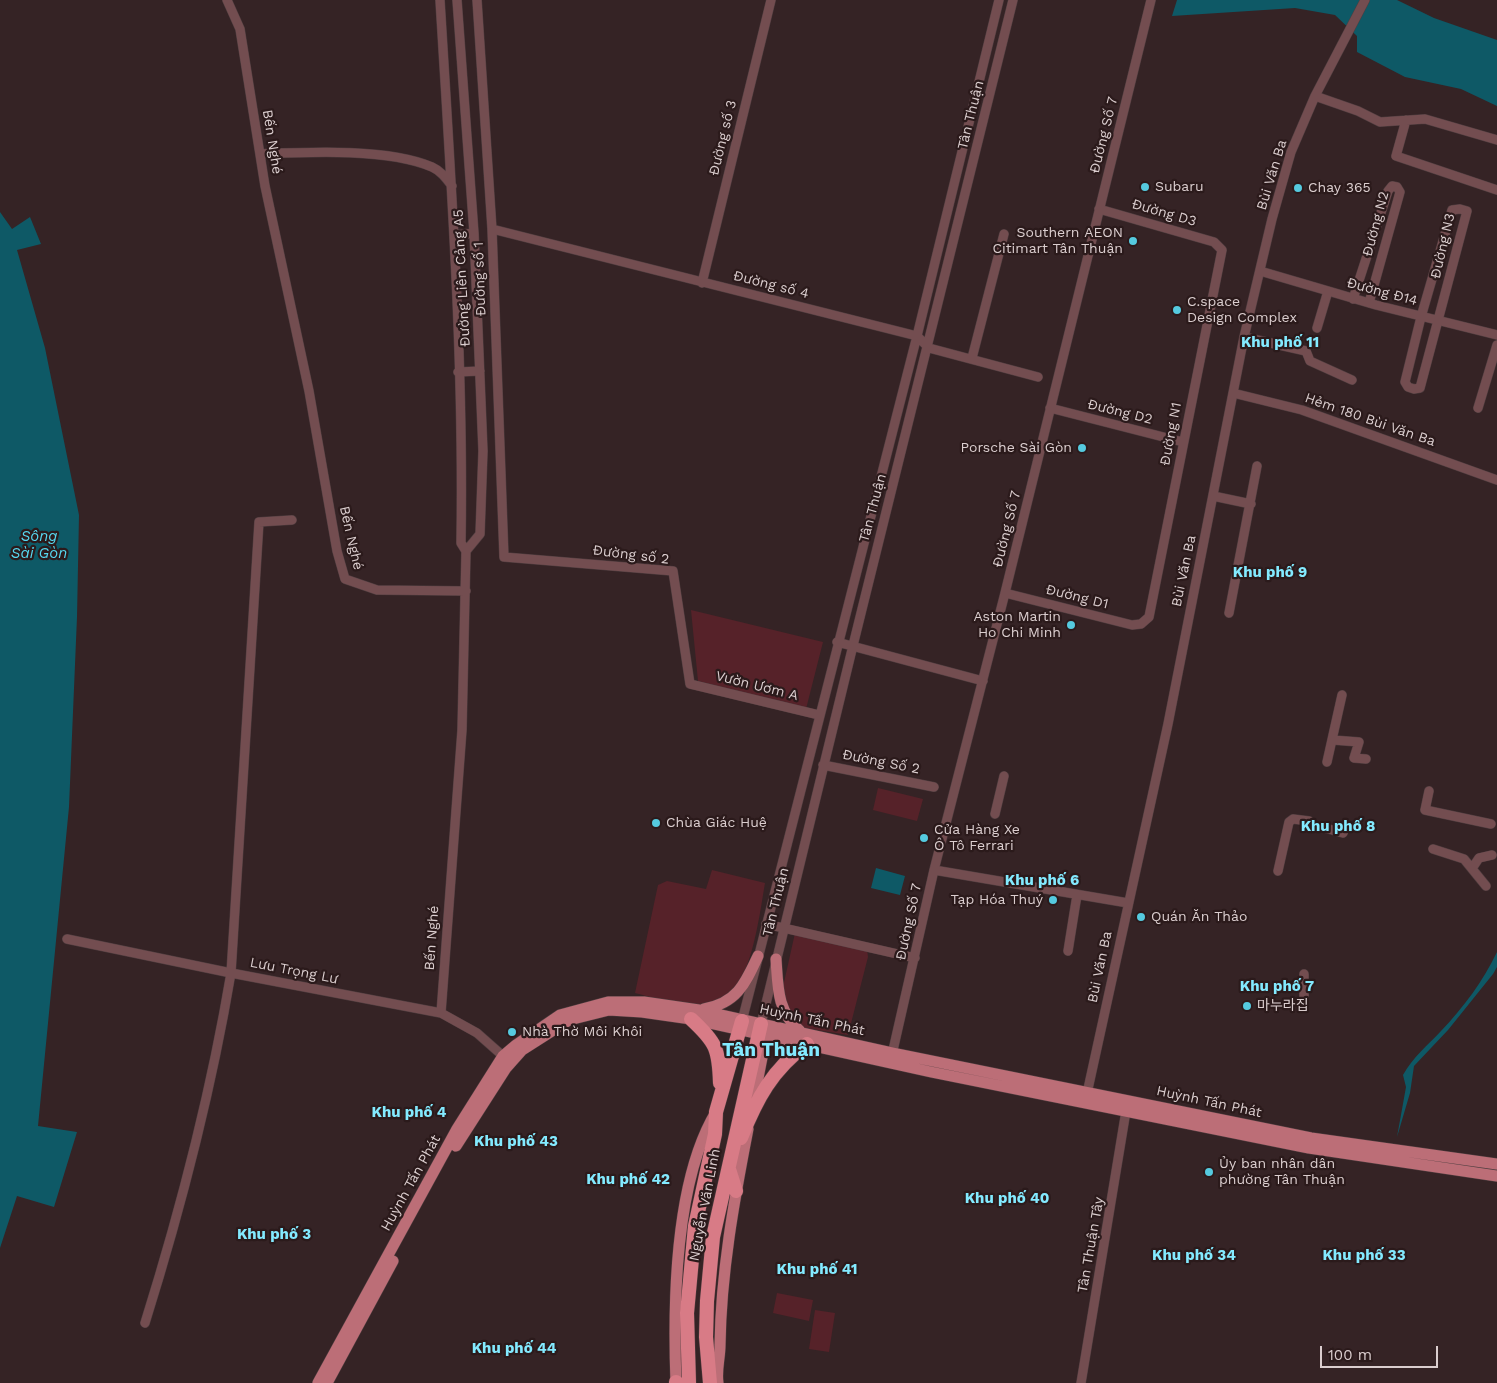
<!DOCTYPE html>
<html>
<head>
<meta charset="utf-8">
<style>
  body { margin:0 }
  #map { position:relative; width:1497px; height:1383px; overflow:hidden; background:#352325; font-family:"Work Sans",sans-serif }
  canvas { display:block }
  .scale { position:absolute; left:1320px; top:1346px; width:118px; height:22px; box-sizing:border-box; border:2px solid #dbcecf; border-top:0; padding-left:6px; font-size:15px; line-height:18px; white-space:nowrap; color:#dbcecf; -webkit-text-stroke:4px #2b1a1b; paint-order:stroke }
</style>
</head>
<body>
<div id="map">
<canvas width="1497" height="1383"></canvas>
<div class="scale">100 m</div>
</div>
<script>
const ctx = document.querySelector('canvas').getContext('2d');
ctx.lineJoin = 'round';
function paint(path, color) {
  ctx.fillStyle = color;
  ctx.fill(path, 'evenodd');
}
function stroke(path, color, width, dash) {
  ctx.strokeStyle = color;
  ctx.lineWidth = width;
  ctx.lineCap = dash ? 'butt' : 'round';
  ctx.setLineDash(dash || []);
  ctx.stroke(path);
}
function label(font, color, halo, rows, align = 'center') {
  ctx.font = font + ' "Work Sans","Noto Sans KR",sans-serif';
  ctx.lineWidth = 4.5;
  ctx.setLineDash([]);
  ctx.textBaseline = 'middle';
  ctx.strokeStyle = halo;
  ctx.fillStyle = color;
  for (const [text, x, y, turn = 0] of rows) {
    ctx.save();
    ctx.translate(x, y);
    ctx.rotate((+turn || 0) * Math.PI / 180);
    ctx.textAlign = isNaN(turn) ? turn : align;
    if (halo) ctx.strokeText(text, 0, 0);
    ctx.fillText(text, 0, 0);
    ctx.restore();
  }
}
paint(new Path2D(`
  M691,610L823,642L806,709L698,681Z
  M878,788L923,799L917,821L873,810Z
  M712,870L765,883C760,912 751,988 722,1001C716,1003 706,1005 700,1005C684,1007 651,997 635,993L658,885L667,881L706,889Z
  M795,933L867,949L868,957L848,1035L799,1027L791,1021L783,987Z
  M777,1293L813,1300L809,1321L773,1313Z
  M815,1310L835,1313L829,1352L809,1349Z`), '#562229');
paint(new Path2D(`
  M1177,0H1397L1434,18L1497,40V106L1461,89L1405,77L1357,52V36L1335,15L1295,8L1172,16Z
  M0,212L12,229L30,217L41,244L17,250L45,348L79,515L77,617L69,807L38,1126L77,1132L54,1207L17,1196L0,1248Z
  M876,868L905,876L900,895L871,888Z
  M1497,952V967L1493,974L1448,1030L1414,1066L1410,1093L1397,1137L1406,1087L1403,1075C1413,1057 1428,1045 1441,1031C1464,1007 1483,981 1497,952Z`), '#0e5966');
const minor = new Path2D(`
  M227,0L240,29L265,186L309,391L337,551L345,579L377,590L466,591
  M440,0C451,181 464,362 461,543L466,551L462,730L441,1013
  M457,0L474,233L483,451L480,534L466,551
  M477,0L492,229L504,557L673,571L690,684L819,715
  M1315,96L1358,111L1380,122L1425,119L1497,140
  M1406,120L1396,156L1497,190
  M260,154C308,152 388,148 432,167C441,171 446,178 452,186
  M1460,209L1467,211L1420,388L1414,389L1408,387L1405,382L1421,317L1452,210Z
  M492,229L917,336L929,348L1038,377
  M455,235L474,233
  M1260,271L1376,305L1497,335
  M702,283L771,0
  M1353,299L1388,191L1392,186L1397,187L1400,192L1369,303
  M1317,328L1328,291
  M1244,337L1306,351L1310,361L1352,380
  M972,358L1004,234
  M458,372L480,371
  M1233,393L1302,410L1497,480
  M1050,408L1183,442
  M1478,408L1497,345
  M1213,496L1251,504
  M1005,593L1132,625L1141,624L1149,617L1222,250L1214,242L1099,209
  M1229,613L1257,466
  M837,642L983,681
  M1333,740L1359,742L1354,758L1366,759
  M1327,762L1342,695
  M823,765L934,787
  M1429,791L1425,810L1491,824
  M995,814L1004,776
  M1318,826L1343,833
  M1433,849L1464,859L1486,886
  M1473,867L1479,858L1492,855
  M934,870L1128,903
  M1278,871L1289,822L1293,819L1309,821
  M766,924L915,958
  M67,939L231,973L441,1013L477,1033L503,1056
  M1068,951L1077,895
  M1304,997V974
  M742,1021L917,336L999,0
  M761,1024C842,682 930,341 1013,0
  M891,1059L934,870L1005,593L1151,0
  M1086,1098L1168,724L1244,337L1272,219L1291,152L1315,96L1365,0
  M145,1323C181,1208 211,1092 231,973L259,522L292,520
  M1081,1383L1126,1111`);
const major = new Path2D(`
  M776,959C778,988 777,1011 800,1031
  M704,1009C737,1003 745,984 758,956
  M753,1104L766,1037
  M456,1146L506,1068L522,1050L569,1020L609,1010L642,1012L691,1019L931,1072L1309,1148L1497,1176
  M318,1383L457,1129L503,1056L516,1045L560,1015L608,1002H644L699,1010L893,1053L1311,1138L1497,1164
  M327,1383L393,1261
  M676,1383C673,1304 675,1180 716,1112
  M718,1383C716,1370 720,1358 720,1345C721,1272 734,1201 748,1129`);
const highway = new Path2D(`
  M691,1019C716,1042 719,1049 720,1083
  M741,1138C757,1098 772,1070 807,1044
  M729,1169L736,1191
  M676,1382L677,1383
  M689,1383L687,1313L695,1226L715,1134L716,1112L742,1021
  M710,1383L706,1337L707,1301L713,1237L761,1024`);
stroke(minor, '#503e40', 10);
stroke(major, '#503e40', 12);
stroke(highway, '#503e40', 15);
stroke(minor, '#734d50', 9);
stroke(major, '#bc6e77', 11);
stroke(highway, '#d87b86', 14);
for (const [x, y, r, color] of [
  [1145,187,5,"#55cadf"],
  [1298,188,5,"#55cadf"],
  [1133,241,5,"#55cadf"],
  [1177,310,5,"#55cadf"],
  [1082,448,5,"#55cadf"],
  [1071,625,5,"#55cadf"],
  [656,823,5,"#55cadf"],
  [924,838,5,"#55cadf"],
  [1053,900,5,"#55cadf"],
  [1141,917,5,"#55cadf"],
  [1247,1006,5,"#55cadf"],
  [512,1032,5,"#55cadf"],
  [1209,1172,5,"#55cadf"]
]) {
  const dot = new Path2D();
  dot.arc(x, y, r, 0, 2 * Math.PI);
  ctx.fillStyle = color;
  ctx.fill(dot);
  stroke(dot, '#2b1a1b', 2);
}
label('14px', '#dbcecf', '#2b1a1b', [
  ["Tân Thuận",971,115,-76],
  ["Đường Số 7",1104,135,-76],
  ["Đường số 3",723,138,-76],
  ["Bến Nghé",272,142,81],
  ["Bùi Văn Ba",1272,175,-73],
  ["Đường D3",1164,213,16],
  ["Đường N2",1376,224,-75],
  ["Đường N3",1443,246,-77],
  ["Đường Liên Cảng A5",462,278,-93],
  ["Đường số 1",480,279,-92],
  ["Đường số 4",771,285,14],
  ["Đường Đ14",1382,292,15],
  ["Đường D2",1120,412,14],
  ["Hẻm 180 Bùi Văn Ba",1370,420,19],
  ["Đường N1",1171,434,-79],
  ["Tân Thuận",873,508,-75],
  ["Đường Số 7",1007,529,-76],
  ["Bến Nghé",351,538,77],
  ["Đường số 2",631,555,7],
  ["Bùi Văn Ba",1184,571,-78],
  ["Đường D1",1077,597,14],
  ["Vườn Ươm A",757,686,14],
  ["Đường Số 2",881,762,11],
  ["Tân Thuận",776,902,-76],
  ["Đường Số 7",909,922,-78],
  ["Bến Nghé",432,938,-86],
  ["Bùi Văn Ba",1100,967,-78],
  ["Lưu Trọng Lư",294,971,11],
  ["Huỳnh Tấn Phát",812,1020,12],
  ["Huỳnh Tấn Phát",1209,1102,12],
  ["Huỳnh Tấn Phát",411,1183,-61],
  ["Nguyễn Văn Linh",705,1205,-79],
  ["Tân Thuận Tây",1091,1245,-80]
]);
label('14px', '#dbcecf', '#2b1a1b', [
  ["Subaru",1155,187],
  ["Chay 365",1308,188],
  ["Southern AEON",1123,233,"right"],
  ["Citimart Tân Thuận",1123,249,"right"],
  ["C.space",1187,302],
  ["Design Complex",1187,318],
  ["Porsche Sài Gòn",1072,448,"right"],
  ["Aston Martin",1061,617,"right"],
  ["Ho Chi Minh",1061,633,"right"],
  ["Chùa Giác Huệ",666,823],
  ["Cửa Hàng Xe",934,830],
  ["Ô Tô Ferrari",934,846],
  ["Tạp Hóa Thuý",1043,900,"right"],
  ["Quán Ăn Thảo",1151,917],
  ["마누라집",1257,1006],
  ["Nhà Thờ Môi Khôi",522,1032],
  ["Ủy ban nhân dân",1219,1164],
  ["phường Tân Thuận",1219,1180]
], 'left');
label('bold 15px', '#83eaff', '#2b1a1b', [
  ["Khu phố 11",1280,343],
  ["Khu phố 9",1270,573],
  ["Khu phố 8",1338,827],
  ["Khu phố 6",1042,881],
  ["Khu phố 7",1277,987],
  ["Khu phố 4",409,1113],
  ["Khu phố 43",516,1142],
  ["Khu phố 42",628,1180],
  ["Khu phố 40",1007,1199],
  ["Khu phố 3",274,1235],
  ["Khu phố 34",1194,1256],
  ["Khu phố 33",1364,1256],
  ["Khu phố 41",817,1270],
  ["Khu phố 44",514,1349]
]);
label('italic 15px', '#56d9f1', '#2b1a1b', [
  ["Sông",39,537],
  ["Sài Gòn",39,554]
]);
label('bold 19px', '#83eaff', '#2b1a1b', [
  ["Tân Thuận",771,1050]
]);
</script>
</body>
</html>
